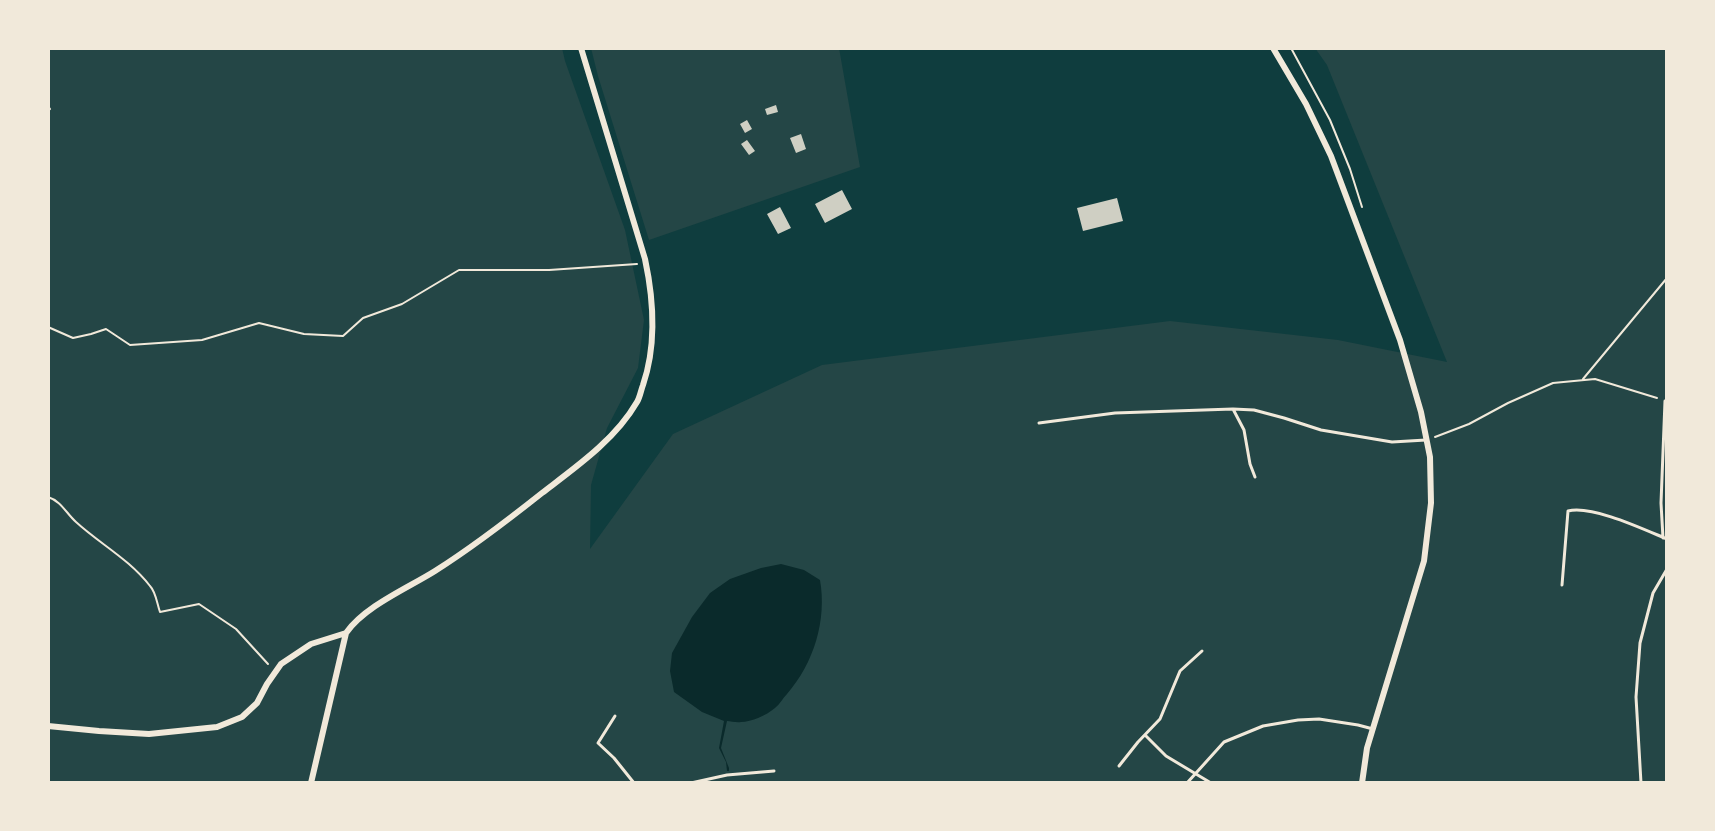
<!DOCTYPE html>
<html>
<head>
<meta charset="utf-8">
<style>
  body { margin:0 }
  #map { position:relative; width:1715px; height:831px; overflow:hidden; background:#0f3d3e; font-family:Jost,sans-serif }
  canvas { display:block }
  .frame { position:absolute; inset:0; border:50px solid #f1e9da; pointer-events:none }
</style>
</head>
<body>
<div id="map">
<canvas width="1715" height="831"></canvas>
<div class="frame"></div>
</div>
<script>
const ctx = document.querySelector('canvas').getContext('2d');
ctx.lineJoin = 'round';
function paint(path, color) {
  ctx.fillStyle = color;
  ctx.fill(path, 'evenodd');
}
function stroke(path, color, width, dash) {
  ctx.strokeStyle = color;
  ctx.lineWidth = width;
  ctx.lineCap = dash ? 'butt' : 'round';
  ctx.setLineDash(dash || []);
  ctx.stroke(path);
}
paint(new Path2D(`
  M48,48H562L565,61L625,230L644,320L638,368L607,428L591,485L590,549L673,434L822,365L1170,321L1338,340L1447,362L1327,65L1315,48H1667V783H48Z
  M591,48H839L860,167L649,240L598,76Z`), '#244646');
paint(new Path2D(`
  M781,564L804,570L820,580C827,620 814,663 787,694C783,698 780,704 775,708C767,715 751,722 741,722C736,723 731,721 727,721L721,748L729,768V771H727L726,762L719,748L724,721L702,712L674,692L670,671L672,653L692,617L710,593L730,579L761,568Z`), '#0a2a2b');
paint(new Path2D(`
  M776,105L778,112L767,115L765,109Z
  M747,120L752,129L745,133L740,124Z
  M801,134L806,149L796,153L790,138Z
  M747,140L755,151L749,155L741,144Z
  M842,190L852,209L825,223L815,204Z
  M1117,198L1123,221L1083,231L1077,208Z
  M780,207L791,228L778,234L767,214Z`), '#cfcfc3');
stroke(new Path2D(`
  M1291,48L1330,120L1350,169L1362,207
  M48,106L50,109L48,110
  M48,327L73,338L91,334L106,329L130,345L202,340L259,323L304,334L343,336L363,318L402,304L459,270H549L637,264
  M1583,379L1667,278
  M1435,437L1469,424L1508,403L1553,383L1595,379L1657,398
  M48,497C61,501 66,513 76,522C100,544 129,559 150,586C156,592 157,604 160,612L199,604L236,629L268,664`), '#f1e9da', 2);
stroke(new Path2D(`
  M1039,423L1115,413L1233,409
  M1255,477L1250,464L1244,430L1233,409L1254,410L1284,418L1321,430L1392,442L1426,440
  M1663,538L1661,503L1665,401
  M1562,585L1568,511C1592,505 1643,529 1667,539
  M615,716L598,743L614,758L634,783
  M1145,735L1166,756L1211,783
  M1119,766L1138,742L1160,719L1180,671L1202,651
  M691,783L727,775L774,771
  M1187,783L1224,742L1263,726L1298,720L1319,719L1358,725L1373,729
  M1641,783L1636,697L1640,643L1653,593L1667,569`), '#f1e9da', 3);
stroke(new Path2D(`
  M1273,48L1306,104L1331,156L1400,340L1421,412L1430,457L1431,503L1424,561L1367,748L1362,783
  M48,726L99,731L149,734L217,727L242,717L257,703L267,684L281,664L311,644L346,633
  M311,783L346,633C365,606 408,588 435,571C473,547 508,520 542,493C576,467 615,440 637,402C640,397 641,390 643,385C657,344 654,301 645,259L581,48`), '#f1e9da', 6);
</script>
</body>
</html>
